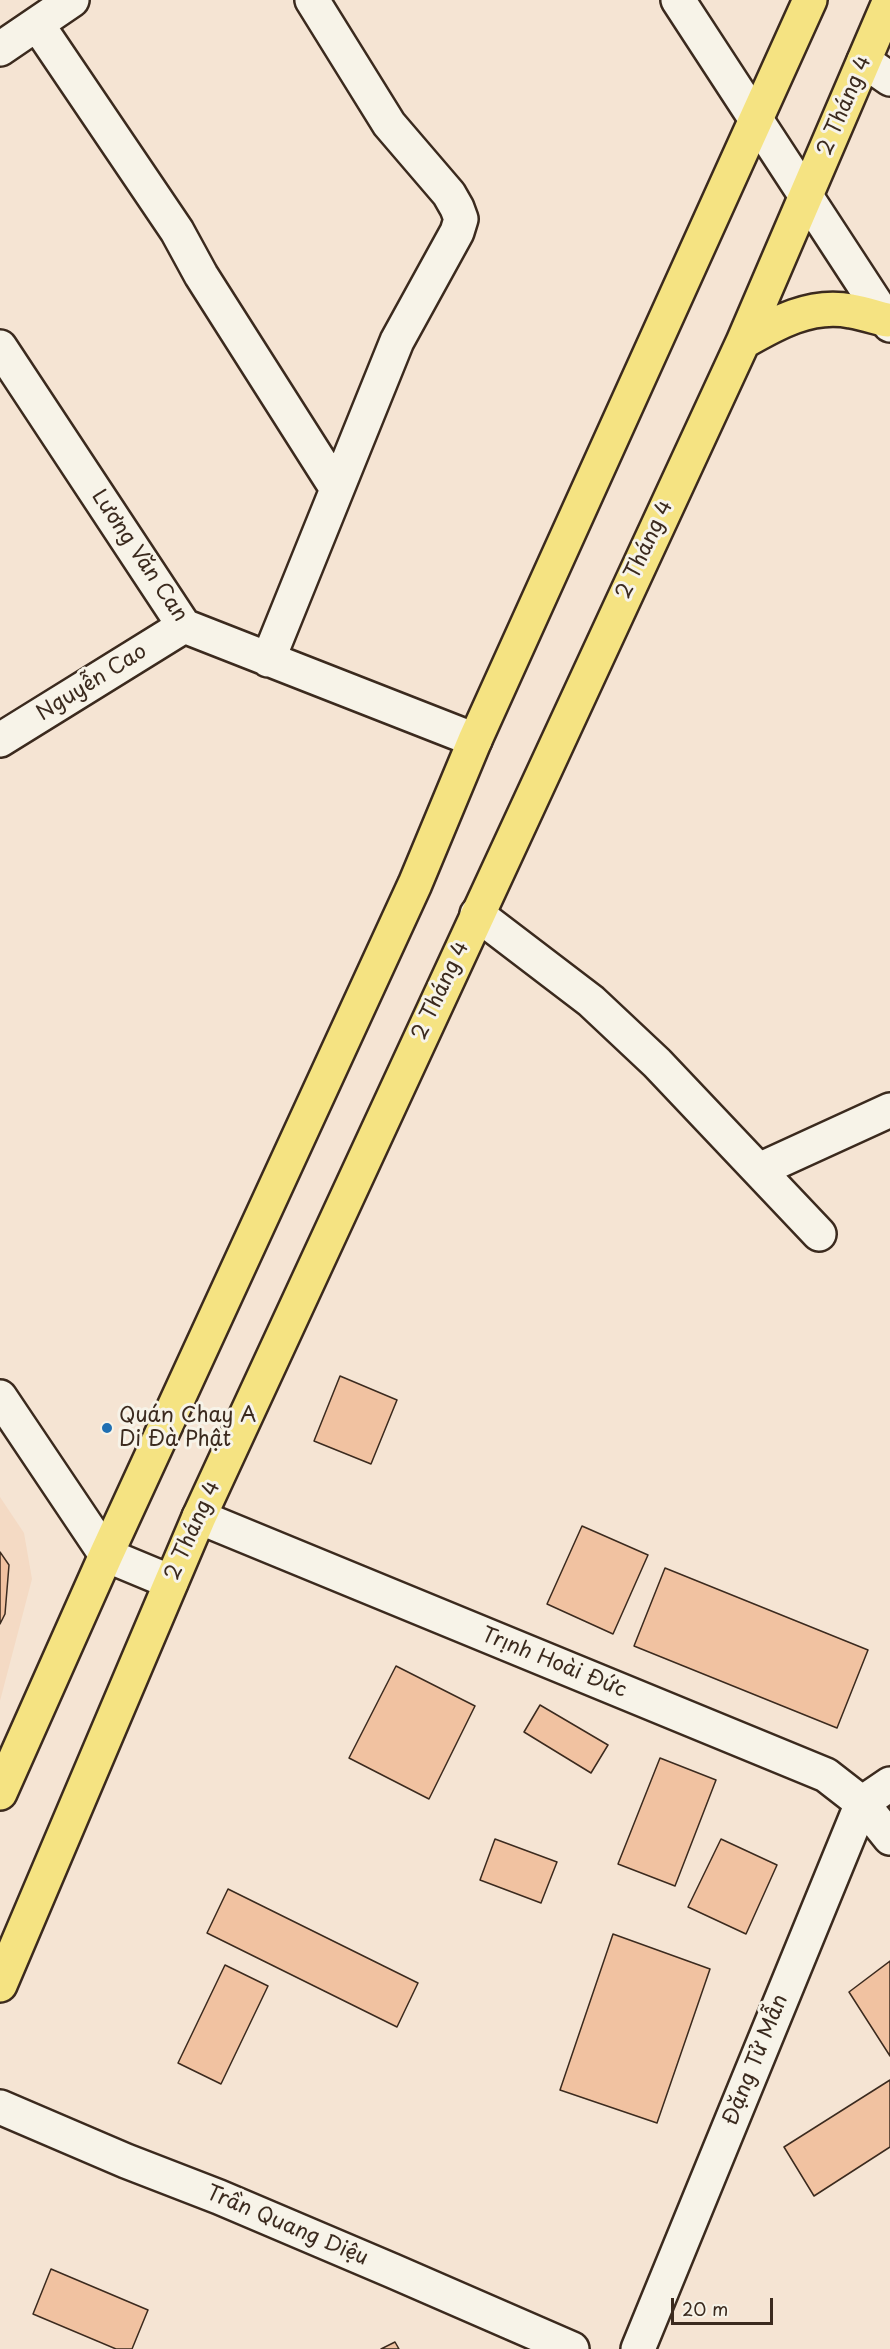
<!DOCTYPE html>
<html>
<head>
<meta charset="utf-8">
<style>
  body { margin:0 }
  #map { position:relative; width:890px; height:2349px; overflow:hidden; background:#f5e4d3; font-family:"Playpen Sans",sans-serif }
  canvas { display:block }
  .scale { position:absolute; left:671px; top:2298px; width:102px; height:27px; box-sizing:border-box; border:3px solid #3b2a1e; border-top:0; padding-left:8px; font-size:18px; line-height:21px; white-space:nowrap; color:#3b2a1e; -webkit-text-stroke:4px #f7f3e8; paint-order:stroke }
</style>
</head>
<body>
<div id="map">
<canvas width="890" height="2349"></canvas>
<div class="scale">20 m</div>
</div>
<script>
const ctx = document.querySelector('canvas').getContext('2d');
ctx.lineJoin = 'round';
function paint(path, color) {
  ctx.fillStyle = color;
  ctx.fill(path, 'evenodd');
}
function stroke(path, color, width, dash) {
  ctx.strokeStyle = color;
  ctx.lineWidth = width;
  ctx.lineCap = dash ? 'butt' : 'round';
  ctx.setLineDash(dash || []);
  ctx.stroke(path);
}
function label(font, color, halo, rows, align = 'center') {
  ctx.font = font + ' "Playpen Sans",sans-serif';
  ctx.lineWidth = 6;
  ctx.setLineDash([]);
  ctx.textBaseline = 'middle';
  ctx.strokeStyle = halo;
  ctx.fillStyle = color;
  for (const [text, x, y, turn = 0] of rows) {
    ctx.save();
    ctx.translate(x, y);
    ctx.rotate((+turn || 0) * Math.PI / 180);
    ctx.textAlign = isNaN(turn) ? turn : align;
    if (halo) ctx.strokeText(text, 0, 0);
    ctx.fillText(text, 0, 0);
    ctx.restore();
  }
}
paint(new Path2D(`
  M0,1497L24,1533L32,1579L0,1701Z`), '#f4dac4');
const building = new Path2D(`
  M340,1376L397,1400L371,1464L314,1441Z
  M582,1526L648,1555L613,1634L547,1604Z
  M0,1552L9,1565L5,1614L0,1624Z
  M665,1568L868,1650L837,1728L634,1646Z
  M396,1666L475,1706L429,1799L349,1758Z
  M540,1705L608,1745L591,1773L524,1732Z
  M660,1758L716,1780L675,1886L618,1864Z
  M495,1839L557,1862L541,1903L480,1880Z
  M721,1839L777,1865L746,1934L688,1907Z
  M228,1889L418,1983L397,2027L207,1933Z
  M613,1934L710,1969L657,2123L560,2090Z
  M890,1961V2056L849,1992Z
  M225,1965L268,1986L221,2084L178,2063Z
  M890,2080V2147L814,2196L784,2147Z
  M51,2269L148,2310L132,2349H116L33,2314Z
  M395,2342L399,2349H381Z`);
paint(building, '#f1c2a1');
stroke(building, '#3b2a1e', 1.5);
const minor = new Path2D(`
  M678,0L890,325
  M37,24L177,231L201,275L337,489
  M0,49L72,0
  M864,61L890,79
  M0,347L184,626L475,740
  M268,660L397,341L457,232L461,219L457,208L449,194L389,124L312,0
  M0,740L184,626
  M477,914L591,1001L657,1063L819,1234
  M759,1170L890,1110
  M0,1397L106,1555L171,1582
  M199,1517L826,1775L862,1803L890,1838
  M0,2107L126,2161L219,2197L393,2271L572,2349
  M638,2349L862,1803L890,1784`);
const major = new Path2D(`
  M743,342C776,323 811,303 851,311C863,313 875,317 887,320
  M0,1793L106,1555L415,884L475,740L810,0
  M0,1985L199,1517L743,342L890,0`);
stroke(minor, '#3b2a1e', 38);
stroke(major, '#3b2a1e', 38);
stroke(minor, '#f7f3e8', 33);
stroke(major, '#f5e382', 33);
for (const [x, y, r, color] of [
  [107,1428,6,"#1f6fb2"]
]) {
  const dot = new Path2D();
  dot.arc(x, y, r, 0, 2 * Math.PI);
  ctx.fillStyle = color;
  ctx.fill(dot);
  stroke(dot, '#f7f3e8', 2);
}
label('21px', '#3b2a1e', '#f7f3e8', [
  ["2 Tháng 4",845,106,-67],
  ["2 Tháng 4",645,550,-65],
  ["Lương Văn Can",139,556,56],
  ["Nguyễn Cao",92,683,-32],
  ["2 Tháng 4",441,991,-65],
  ["2 Tháng 4",193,1531,-66],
  ["Trịnh Hoài Đức",554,1663,22],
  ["Đặng Tử Mẫn",756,2060,-68],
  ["Trần Quang Diệu",287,2226,23]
]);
label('21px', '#3b2a1e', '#f7f3e8', [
  ["Quán Chay A",119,1416],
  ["Di Đà Phật",119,1440]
], 'left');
</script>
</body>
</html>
